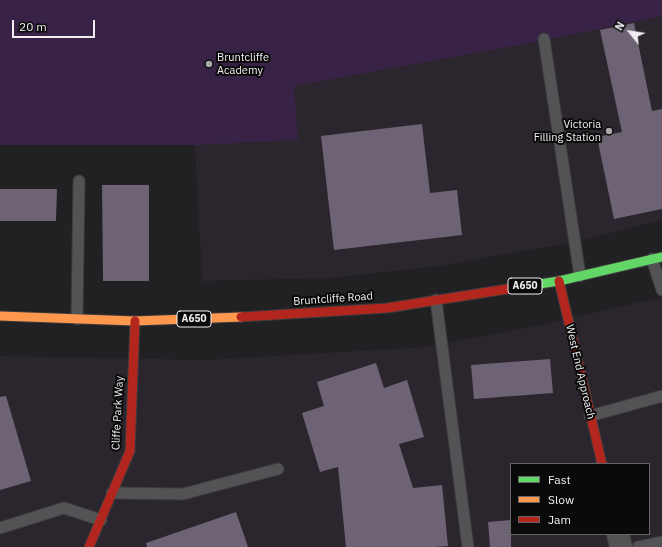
<!DOCTYPE html>
<html>
<head>
<meta charset="utf-8">
<style>
  body { margin:0 }
  #map { position:relative; width:662px; height:547px; overflow:hidden; background:#212022; font-family:"IBM Plex Sans",sans-serif }
  canvas { display:block }
  .legend { position:absolute; left:510px; top:463px; width:140px; height:72px; box-sizing:border-box; background:#0a0a0b; border:1px solid #666567; margin:0; padding:5px 7px; list-style:none; font-size:12px; color:#f0eef1 }
  .legend li { display:flex; align-items:center; gap:8px; height:20px }
  .legend b { width:20px; border:1px solid #666567 }
  .north { position:absolute; left:610px; top:12px; width:40px; height:40px; -webkit-text-stroke:3px #0a0a0b; paint-order:stroke; rotate:300deg; font-size:11px; font-weight:700; line-height:16px; text-align:center; color:#f0eef1 }
  .north::after { content:''; display:block; margin:auto; width:14px; height:18px; background:#f0eef1; clip-path:polygon(50% 0,100% 100%,50% 72%,0 100%) }
  .scale { position:absolute; left:12px; top:20px; width:83px; height:18px; box-sizing:border-box; border:2px solid #f0eef1; border-top:0; padding-left:5px; font-size:12px; line-height:14px; white-space:nowrap; color:#f0eef1; -webkit-text-stroke:3px #0a0a0b; paint-order:stroke }
</style>
</head>
<body>
<div id="map">
<canvas width="662" height="547"></canvas>
<ul class="legend">
<li><b style="height:5px;background:#63d668"></b>Fast</li>
<li><b style="height:5px;background:#ff974d"></b>Slow</li>
<li><b style="height:5px;background:#b3261e"></b>Jam</li>
</ul>
<div class="north">N</div>
<div class="scale">20 m</div>
</div>
<script>
const ctx = document.querySelector('canvas').getContext('2d');
ctx.lineJoin = 'round';
function paint(path, color) {
  ctx.fillStyle = color;
  ctx.fill(path, 'evenodd');
}
function stroke(path, color, width, dash) {
  ctx.strokeStyle = color;
  ctx.lineWidth = width;
  ctx.lineCap = dash ? 'butt' : 'round';
  ctx.setLineDash(dash || []);
  ctx.stroke(path);
}
function label(font, color, halo, rows, align = 'center') {
  ctx.font = font + ' "IBM Plex Sans",sans-serif';
  ctx.lineWidth = 4;
  ctx.setLineDash([]);
  ctx.textBaseline = 'middle';
  ctx.strokeStyle = halo;
  ctx.fillStyle = color;
  for (const [text, x, y, turn = 0] of rows) {
    ctx.save();
    ctx.translate(x, y);
    ctx.rotate((+turn || 0) * Math.PI / 180);
    ctx.textAlign = isNaN(turn) ? turn : align;
    if (halo) ctx.strokeText(text, 0, 0);
    ctx.fillText(text, 0, 0);
    ctx.restore();
  }
}
paint(new Path2D(`
  M0,0H662V220L575,242L439,266L331,278L202,281L195,145H0Z
  M662,297V547H0V356L206,360L425,347L531,327ZM511,464H649V534H511Z`), '#2b262e');
paint(new Path2D(`
  M0,0H662V16L541,41L294,86L298,140L195,145H0Z`), '#382346');
paint(new Path2D(`
  M634,23L652,111L662,109V209L614,219L597,137L622,132L600,30Z
  M422,124L430,193L457,190L462,235L334,250L321,136Z
  M102,185H149V281H103Z
  M0,189H57L56,221H0Z
  M550,359L553,393L474,399L471,365Z
  M376,363L384,388L407,380L424,437L399,444L413,488L442,485L448,546L434,547H346L338,467L320,472L302,413L324,406L317,382Z
  M6,396L31,481L0,490V397Z
  M236,512L248,547H147L146,543Z
  M511,520V547H490L488,522Z`), '#6d6374');
const lane = new Path2D(`
  M544,39L580,276
  M652,259L662,290
  M436,300L468,547
  M77,319L79,181
  M590,416L662,396
  M112,493L183,494L278,469
  M0,528L64,508L101,520
  M638,547L662,542`);
const street = new Path2D(`
  M618,534L621,547`);
const fast = new Path2D(`
  M520,287L559,281L662,257`);
const slow = new Path2D(`
  M0,316L135,321L241,317`);
const jam = new Path2D(`
  M559,281L602,464
  M241,317L387,308L520,287
  M89,547L130,451L135,321`);
stroke(lane, '#3c3b3d', 13);
stroke(street, '#3c3b3d', 24);
stroke(fast, '#3c3b3d', 11);
stroke(slow, '#3c3b3d', 11);
stroke(jam, '#3c3b3d', 11);
stroke(lane, '#535254', 11);
stroke(street, '#535254', 22);
stroke(fast, '#63d668', 9);
stroke(slow, '#ff974d', 9);
stroke(jam, '#b3261e', 9);
for (const [x, y, r, color] of [
  [209,64,4,"#a8a6a9"],
  [609,131,4,"#a8a6a9"]
]) {
  const dot = new Path2D();
  dot.arc(x, y, r, 0, 2 * Math.PI);
  ctx.fillStyle = color;
  ctx.fill(dot);
  stroke(dot, '#0a0a0b', 1.5);
}
for (const [x, y, w] of [
  [525,286,34],
  [194,319,34]
]) {
  const box = new Path2D();
  box.roundRect(x - w / 2, y - 8, w, 16, 3);
  ctx.fillStyle = '#0a0a0b';
  ctx.fill(box);
  stroke(box, '#f0eef1', 1);
}
label('bold 10px', '#f0eef1', null, [
  ["A650",525,286],
  ["A650",194,319]
]);
label('11px', '#f0eef1', '#0a0a0b', [
  ["Bruntcliffe",217,58],
  ["Academy",217,71],
  ["Victoria",601,125,"right"],
  ["Filling Station",601,138,"right"]
], 'left');
label('11px', '#f0eef1', '#0a0a0b', [
  ["Bruntcliffe Road",333,299,-4],
  ["West End Approach",580,372,77],
  ["Cliffe Park Way",118,413,-87]
]);
</script>
</body>
</html>
